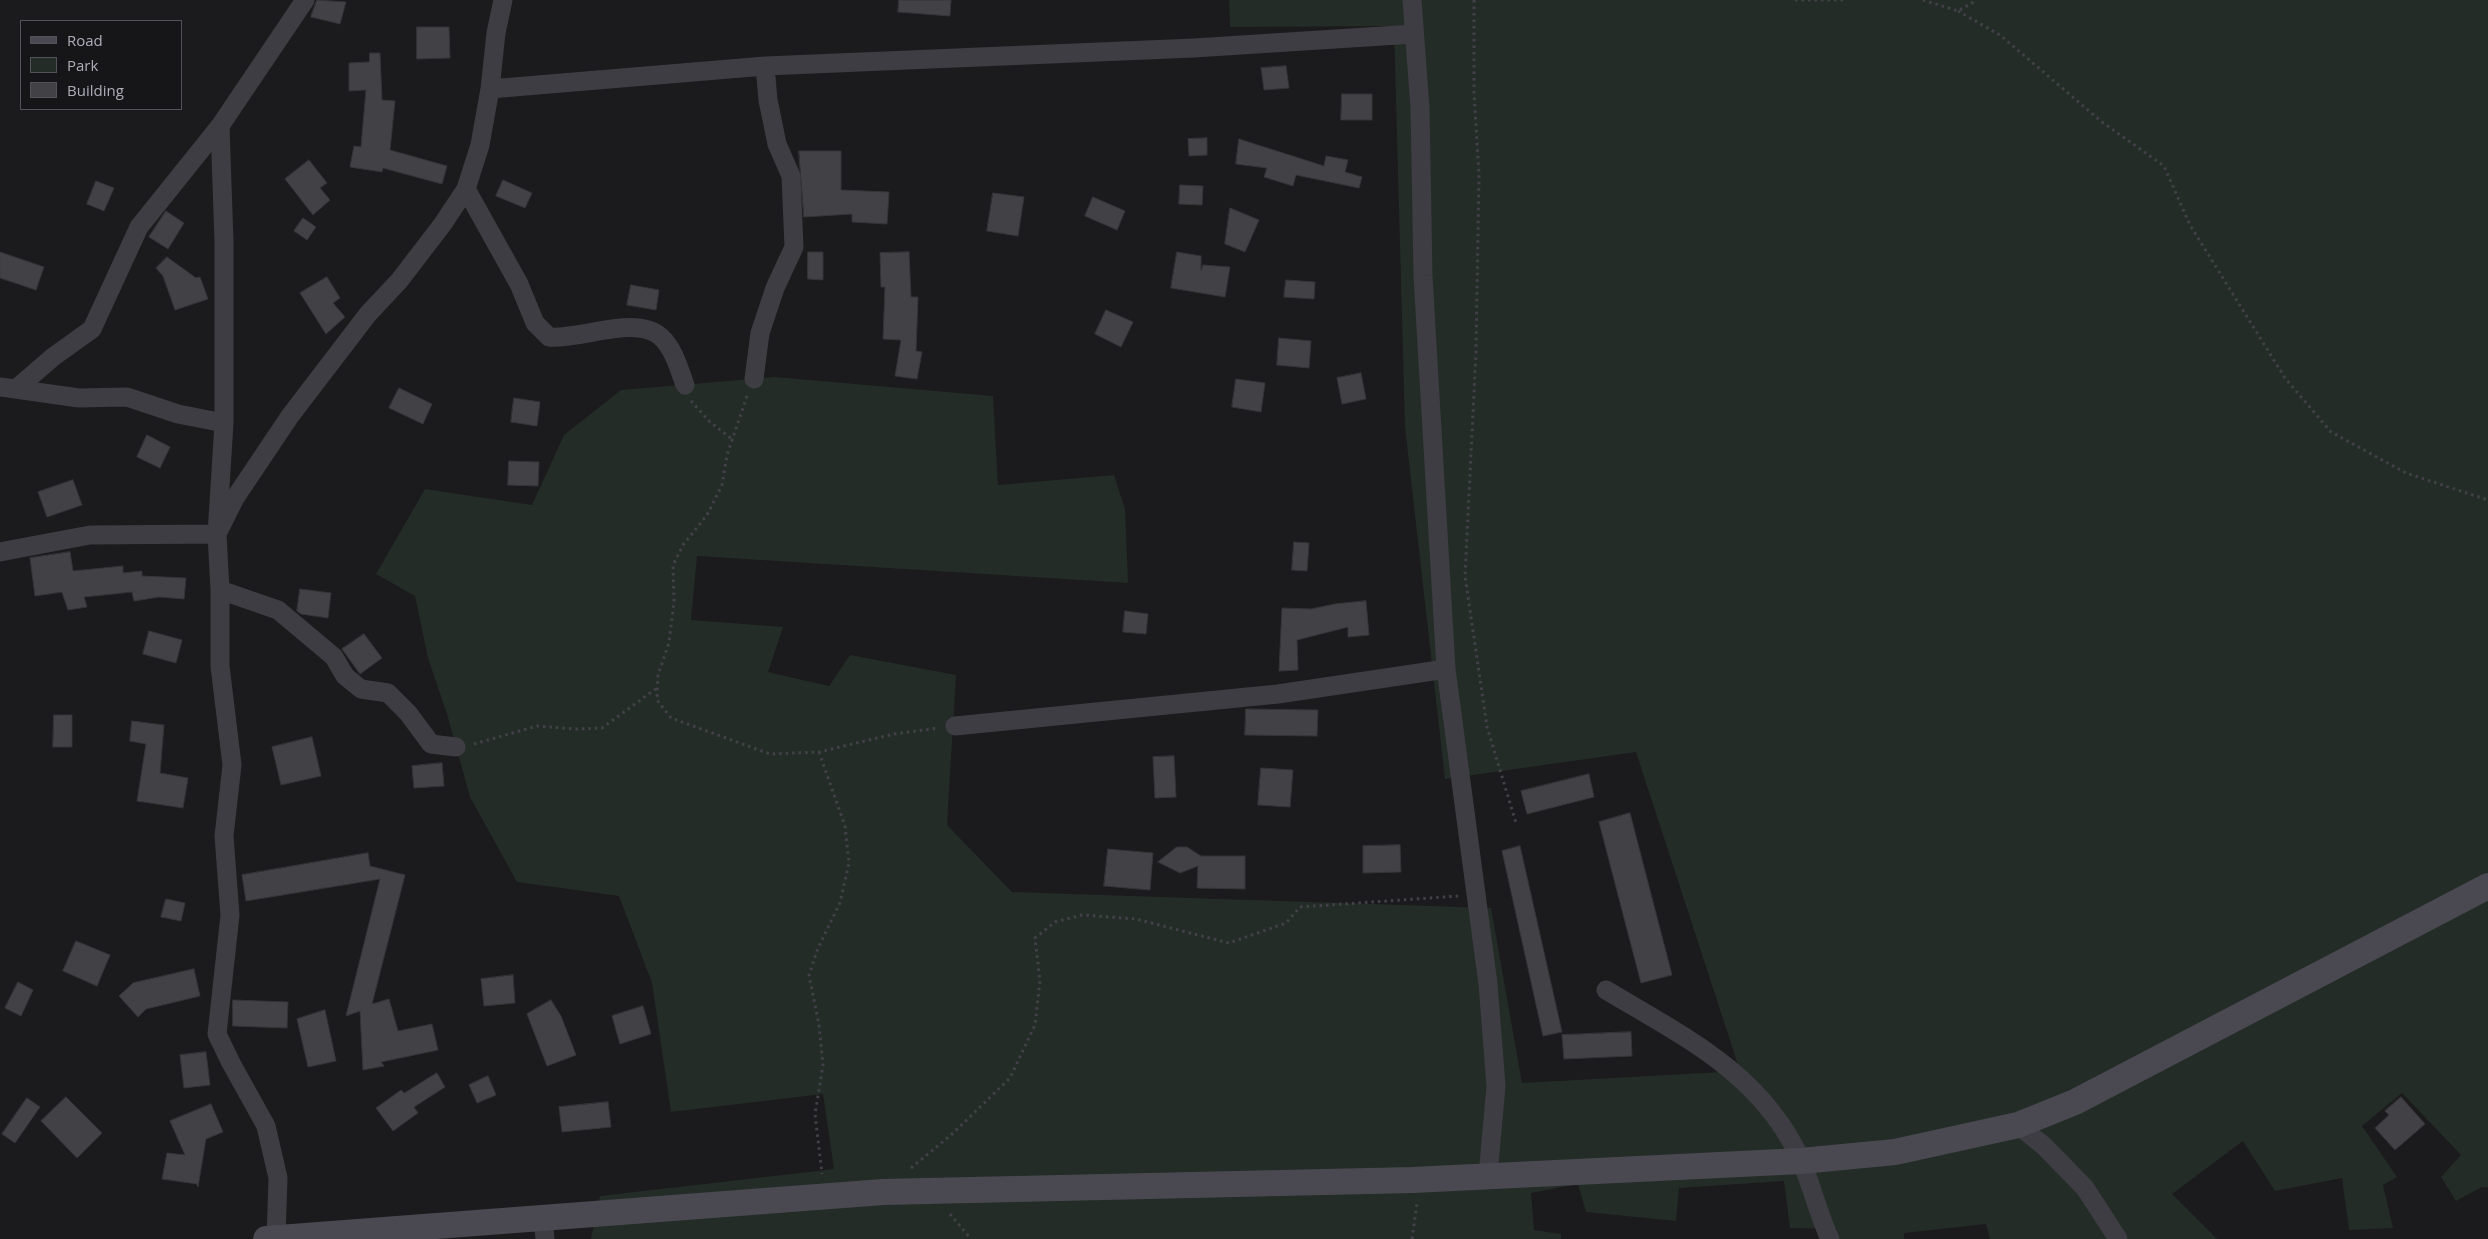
<!DOCTYPE html>
<html>
<head>
<meta charset="utf-8">
<style>
  body { margin:0 }
  #map { position:relative; width:2488px; height:1239px; overflow:hidden; background:#1b1a1c; font-family:"Open Sans",sans-serif }
  canvas { display:block }
  .legend { position:absolute; left:20px; top:20px; width:162px; height:90px; box-sizing:border-box; background:#161517; border:1px solid #535259; margin:0; padding:6px 9px; list-style:none; font-size:15px; color:#aeaebb }
  .legend li { display:flex; align-items:center; gap:10px; height:25px }
  .legend b { width:25px; border:1px solid #535259 }
</style>
</head>
<body>
<div id="map">
<canvas width="2488" height="1239"></canvas>
<ul class="legend">
<li><b style="height:6px;background:#4a4951"></b>Road</li>
<li><b style="height:14px;background:#242c27"></b>Park</li>
<li><b style="height:14px;background:#424246"></b>Building</li>
</ul>
</div>
<script>
const ctx = document.querySelector('canvas').getContext('2d');
ctx.lineJoin = 'round';
function paint(path, color) {
  ctx.fillStyle = color;
  ctx.fill(path, 'evenodd');
}
function stroke(path, color, width, dash) {
  ctx.strokeStyle = color;
  ctx.lineWidth = width;
  ctx.lineCap = dash ? 'butt' : 'round';
  ctx.setLineDash(dash || []);
  ctx.stroke(path);
}
paint(new Path2D(`
  M1229,0H2488V1187H2482L2456,1201L2441,1177L2461,1155L2402,1093L2362,1126L2397,1177L2383,1185L2393,1228L2349,1230L2342,1178L2275,1191L2243,1141L2172,1194L2217,1239H1990L1986,1224L1904,1233V1239H1837V1229L1790,1228L1784,1181L1679,1188L1676,1221L1586,1212L1578,1184L1531,1193L1534,1230L1561,1234V1239H591L600,1196L834,1169L823,1094L671,1112L652,983L619,896L517,882L470,797L447,714L428,658L415,596L376,574L425,489L532,505L564,435L621,390L775,377L993,396L998,485L1114,475L1125,509L1128,583L697,556L691,620L783,627L768,672L829,686L850,655L956,675L947,825L1012,892L1491,908L1522,1083L1740,1071L1636,752L1445,779L1405,427L1394,26L1230,27Z`), '#242c27');
const building = new Path2D(`
  M317,0L346,2L340,24L311,17Z
  M899,0H951L950,16L898,12Z
  M417,27H449L450,58L417,59Z
  M370,53H380L382,100L395,101L390,150L447,166L442,184L383,168L382,172L350,167L354,146L361,147L366,90L349,91V63L369,62Z
  M1286,66L1289,88L1264,90L1261,68Z
  M1342,94H1372V120H1341Z
  M1207,138V155L1189,156L1188,139Z
  M1239,139L1324,166L1326,156L1348,160L1345,172L1362,177L1359,188L1296,175L1293,186L1264,177L1267,168L1236,164Z
  M799,151H841V190L889,192L887,224L852,222V214L804,217Z
  M309,160L327,183L320,188L330,200L313,215L285,179Z
  M503,180L532,193L525,208L496,196Z
  M96,181L114,188L104,211L87,204Z
  M1180,185L1203,186L1202,205L1179,204Z
  M993,193L1024,197L1018,236L987,231Z
  M1093,197L1125,211L1117,230L1085,216Z
  M1230,208L1259,220L1245,252L1225,244Z
  M166,211L184,223L168,249L149,237Z
  M303,218L316,227L307,240L294,231Z
  M0,252L44,267L36,290L0,278Z
  M808,252H823V280L808,279Z
  M909,252L911,297H918L916,351L922,352L917,379L895,376L901,340L883,339L885,287H881L880,253Z
  M1177,252L1201,256V271L1203,265L1230,267L1225,297L1171,288Z
  M167,257L196,278L200,277L208,299L175,310L163,276L156,268Z
  M327,277L340,298L333,303L345,317L326,334L300,293Z
  M1286,280L1315,282L1314,299L1284,297Z
  M631,285L659,290L656,310L627,305Z
  M1106,310L1133,322L1121,347L1095,334Z
  M1279,338L1311,341L1309,368L1277,365Z
  M1361,373L1366,399L1342,404L1337,378Z
  M1236,379L1265,383L1261,412L1232,407Z
  M399,388L432,404L423,424L389,408Z
  M514,398L540,402L537,426L511,422Z
  M147,435L170,447L160,468L137,457Z
  M509,461L539,462L538,486L508,485Z
  M73,480L82,505L47,517L38,492Z
  M1294,542L1309,543L1307,571L1292,570Z
  M70,552L73,571L123,566V573L142,571V576L186,578L184,599L159,597L134,601L132,592L84,597L87,607L68,610L62,592L35,596L30,558Z
  M300,589L331,593L328,618L301,614L297,611Z
  M1366,601L1369,635L1348,637V627L1297,640L1298,670L1279,671L1282,608L1311,609L1335,604Z
  M1125,611L1148,614L1146,634L1123,632Z
  M149,631L182,640L176,663L143,654Z
  M364,634L382,658L360,674L342,649Z
  M1246,709L1318,710L1317,736L1245,735Z
  M54,715H72V747H53Z
  M132,721L164,725L160,773L188,778L183,808L137,801L146,744L130,741Z
  M312,737L321,776L281,785L272,747Z
  M1174,756L1176,797L1155,798L1153,757Z
  M442,763L444,786L414,788L412,766Z
  M1261,768L1293,770L1290,807L1258,805Z
  M1589,774L1594,797L1527,814L1521,791Z
  M1630,813L1672,975L1641,983L1599,822Z
  M1400,845L1401,872L1363,873V846Z
  M1520,846L1562,1032L1543,1036L1502,851Z
  M1177,847H1187L1201,856H1245V889L1197,888L1198,866L1180,873L1158,862Z
  M1108,849L1153,853L1150,890L1104,886Z
  M368,853L370,866L405,875L372,1004L389,999L398,1031L432,1024L438,1050L381,1062L384,1066L363,1070L360,1011L346,1016L380,879L246,901L242,875Z
  M166,899L185,903L181,921L161,917Z
  M76,941L110,955L97,986L63,971Z
  M194,969L200,996L146,1009L138,1017L119,996L133,983Z
  M513,975L515,1003L484,1006L481,979Z
  M18,982L33,990L21,1016L5,1008Z
  M233,1000L288,1002L287,1028L233,1026Z
  M551,1000L561,1016L576,1055L547,1066L527,1014Z
  M643,1006L651,1034L620,1044L612,1016Z
  M325,1010L336,1061L308,1067L297,1019Z
  M1631,1032L1632,1056L1564,1059L1562,1035Z
  M206,1052L210,1085L184,1088L180,1055Z
  M437,1073L445,1087L414,1107L418,1113L393,1131L376,1108L401,1090L404,1093Z
  M488,1076L496,1095L477,1103L469,1085Z
  M66,1097L102,1133L77,1158L41,1121Z
  M2401,1097L2425,1124L2395,1150L2375,1128L2389,1115L2385,1111Z
  M27,1098L40,1107L15,1143L2,1134Z
  M608,1102L611,1127L562,1132L559,1107Z
  M211,1104L223,1132L206,1139L198,1187L197,1184L162,1179L167,1153L185,1155L170,1121Z`);
paint(building, '#424246');
stroke(building, '#353438', 1);
stroke(new Path2D(`
  M1474,0V93L1479,175L1476,352L1465,576L1487,727L1516,823
  M1795,0H1846
  M1923,0L1958,11L1977,0
  M1958,11L2000,35L2102,122L2164,166L2190,225L2285,378L2331,432L2406,473L2488,500
  M747,396L727,455L722,485L707,515L683,545L673,565L674,601L669,643L658,675L657,700L671,718L770,754L819,752L894,734L939,728
  M691,401L709,421L733,440
  M474,744L537,726L575,729L602,728L657,688
  M819,752L845,826L849,863L840,903L818,948L809,975L819,1025L823,1065L815,1114L822,1174
  M911,1168L951,1135L1010,1078L1035,1025L1040,981L1035,938L1055,922L1082,915L1136,919L1229,943L1286,923L1300,907L1458,896
  M950,1214L971,1239
  M1412,1239L1417,1203`), '#424148', 3, [2.5, 4]);
stroke(new Path2D(`
  M1412,0L1420,108L1423,276L1446,669L1488,984L1496,1086L1488,1175
  M490,89L765,66L1194,48L1414,34
  M220,126L224,242V423L217,534L220,590V666L232,765L224,836L230,915L217,1034L231,1063L266,1126L278,1178L276,1238
  M466,189L519,284L535,323L549,337C581,340 636,314 661,337C674,349 679,369 685,385
  M754,379L760,333L775,288L794,247L791,176L777,144L768,100L765,66
  M0,387L79,398L127,397L178,414L224,423
  M16,389L53,357L92,329L139,227L220,126L305,0
  M0,552L90,535L217,534L235,498L290,416L368,314L399,281L442,225L466,189L480,145L490,89L496,33L503,0
  M220,590L278,610L334,657L345,676L361,689L388,693L408,713L431,744L456,747
  M955,726L1278,694L1446,669
  M1606,990C1684,1037 1761,1073 1801,1160C1812,1186 1818,1214 1830,1239
  M2018,1125L2044,1146L2085,1188L2118,1239
  M543,1217L545,1239`), '#3e3d43', 19);
stroke(new Path2D(`
  M266,1239L883,1192L1413,1180L1801,1161L1895,1152L2018,1125L2075,1102L2488,886`), '#4a4951', 26);
</script>
</body>
</html>
